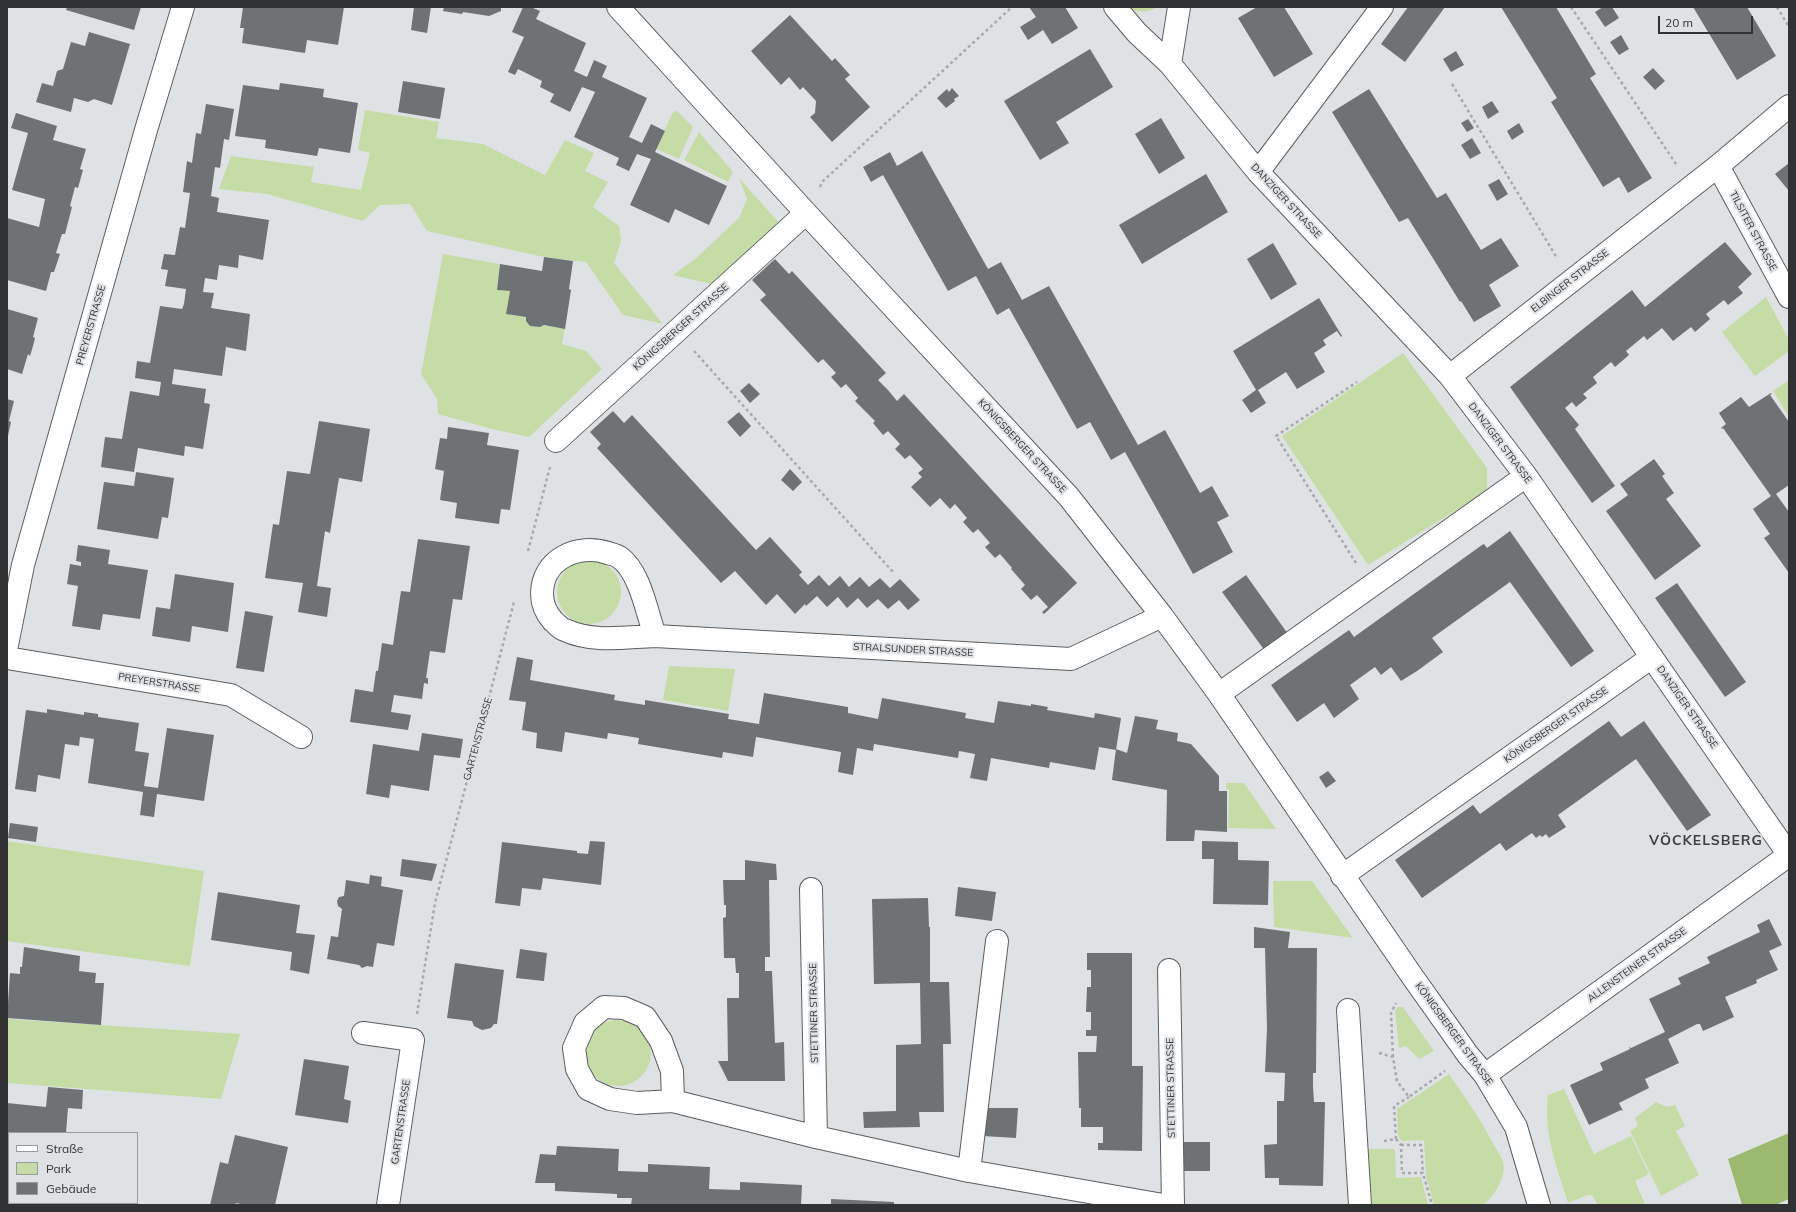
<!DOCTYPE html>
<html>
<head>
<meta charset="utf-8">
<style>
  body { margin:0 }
  #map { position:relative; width:1796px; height:1212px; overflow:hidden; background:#dfe2e5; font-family:Mulish,sans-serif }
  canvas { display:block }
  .frame { position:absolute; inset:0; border:8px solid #313233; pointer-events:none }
  .legend { position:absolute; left:8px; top:1132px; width:130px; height:72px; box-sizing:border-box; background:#dfe2e5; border:1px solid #999c9e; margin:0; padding:5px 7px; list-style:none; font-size:12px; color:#313233 }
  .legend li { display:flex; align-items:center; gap:8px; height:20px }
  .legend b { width:20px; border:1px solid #999c9e }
  .scale { position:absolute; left:1658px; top:16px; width:95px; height:18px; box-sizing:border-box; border:2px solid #313233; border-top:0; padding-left:5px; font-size:12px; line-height:14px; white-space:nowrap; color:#313233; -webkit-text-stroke:3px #dfe2e5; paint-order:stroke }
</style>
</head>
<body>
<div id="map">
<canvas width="1796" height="1212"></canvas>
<div class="frame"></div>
<ul class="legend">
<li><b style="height:5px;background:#fff"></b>Straße</li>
<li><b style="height:11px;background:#c5dca6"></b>Park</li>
<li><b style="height:11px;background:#6f7274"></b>Gebäude</li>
</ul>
<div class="scale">20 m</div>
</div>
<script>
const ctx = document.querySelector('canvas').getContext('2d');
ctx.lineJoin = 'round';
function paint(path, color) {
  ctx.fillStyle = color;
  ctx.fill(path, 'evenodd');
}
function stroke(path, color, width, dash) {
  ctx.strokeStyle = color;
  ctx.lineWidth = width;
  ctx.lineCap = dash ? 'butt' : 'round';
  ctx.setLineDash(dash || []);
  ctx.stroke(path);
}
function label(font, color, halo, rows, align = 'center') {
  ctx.font = font + ' Mulish,sans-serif';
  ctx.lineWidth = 4;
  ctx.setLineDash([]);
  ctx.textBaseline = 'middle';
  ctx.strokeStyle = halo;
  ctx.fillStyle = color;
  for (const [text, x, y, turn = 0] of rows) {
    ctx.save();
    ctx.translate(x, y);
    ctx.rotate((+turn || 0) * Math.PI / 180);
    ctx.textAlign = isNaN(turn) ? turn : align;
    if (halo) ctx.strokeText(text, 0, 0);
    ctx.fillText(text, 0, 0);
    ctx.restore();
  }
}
paint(new Path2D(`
  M1125,7H1158C1146,14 1136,12 1125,7Z
  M365,110L439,122L436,138L483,144L545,175L565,140L594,153L585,171L608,182L593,207L619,226L621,241L614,263L663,324L623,315L586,262L544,257L427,231L410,204L380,205L363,221L267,194L219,189L231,156L314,167L311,182L361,190L370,153L358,150Z
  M677,111L693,127L679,159L656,149L673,112Z
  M699,132L733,172L728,182L684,160Z
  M739,178L782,226L715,285L673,275L695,259L739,218L747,199Z
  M443,254L500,264L497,290L510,291L506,314L526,317V321C535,330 536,325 546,326C552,326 559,328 565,329L562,344L586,351L602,369L529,437L492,429L438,414L437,399L421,374Z
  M1766,297L1789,340V351L1755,376L1722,332Z
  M1403,353L1487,468V491L1368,565L1282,436Z
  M1789,380V417L1773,391Z
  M557 592a32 32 0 1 1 64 0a32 32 0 1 1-64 0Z
  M669,666L735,669L728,711L663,700Z
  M1226,783H1244L1276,829L1228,828L1229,789H1226Z
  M7,841L204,871L190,966L7,941Z
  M1273,881H1312L1353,938L1274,927Z
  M1398,1007H1403L1434,1051L1419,1059L1406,1046L1399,1048L1395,1011Z
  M7,1019L240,1034L221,1099L7,1083Z
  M585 1053a33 33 0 1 1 66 0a33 33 0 1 1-66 0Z
  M1449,1074C1465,1097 1481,1120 1494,1145C1497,1150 1501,1156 1503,1162C1507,1176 1494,1197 1483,1205H1434L1426,1176L1424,1140L1402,1141L1398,1136L1397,1109Z
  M1564,1089L1594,1154L1631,1136L1649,1174L1635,1181L1645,1204L1643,1205H1598L1592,1195H1588L1568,1203C1557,1167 1543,1133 1548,1095Z
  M1656,1102L1667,1107L1675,1105L1685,1126L1676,1131L1699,1175L1661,1196L1630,1131L1638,1126L1635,1118Z
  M1366,1149H1395L1396,1178L1421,1177L1428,1205H1370Z`), '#c5dca6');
paint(new Path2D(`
  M1789,1133V1199L1775,1205H1742L1728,1159Z`), '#9bba6f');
paint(new Path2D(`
  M67,7H141L134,30L66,10Z
  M243,7H344L338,45L307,40L305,53L242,43L244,28H240Z
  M414,7H431L427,33L411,30Z
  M444,7H501V11L489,16L463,12L462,14L443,11Z
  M523,7H531L540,11L536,19L586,43L574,71L587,77L594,60L607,66L602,77L647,98L629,137L642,143L651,124L665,131L655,152L727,186L709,225L675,209L669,223L630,205L651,159L637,154L629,171L616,165L619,158L574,137L595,92L582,87L570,112L550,102L554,94L540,87L542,81L518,69L515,75L508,72L524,37L512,32Z
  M1029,7H1065L1078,28L1052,44L1043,30L1028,40L1020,27L1036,17Z
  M1257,7H1284L1313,54L1274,77L1238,18Z
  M1408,7H1445L1405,62L1381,44Z
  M1501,7H1556L1596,74L1590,78L1652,178L1628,193L1619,177L1603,187L1551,102L1557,98Z
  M1603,7H1612L1619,18L1605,27L1595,12Z
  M1693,7H1747L1776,56L1737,80Z
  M790,15L832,61L835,58L850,75L845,79L870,107L832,142L810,117L815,113L816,101L803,87L800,90L789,77L781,85L751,51Z
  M89,32L130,44L112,105L94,99L88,102L74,98L71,112L36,102L42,83L53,86L57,71L63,69L71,42L85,46Z
  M1621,35L1629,49L1619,55L1610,42Z
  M1090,49L1113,87L1056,122L1069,143L1040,160L1004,101Z
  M1456,51L1464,65L1451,72L1443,59Z
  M1653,68L1665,81L1655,90L1643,77Z
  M403,81L445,88L440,119L398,112Z
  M280,83L324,89L323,97L358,103L350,153L319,148L317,156L265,148L266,140L235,136L243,85L279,90Z
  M952,88L959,96L954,99L955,101L946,108L937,98L947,89L949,92Z
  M1369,89L1437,198L1446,193L1481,250L1501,238L1519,266L1489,285L1501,306L1474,322L1461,301L1460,302L1408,218L1399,222L1332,112Z
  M1492,101L1499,112L1488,119L1482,107Z
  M206,104L234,109L229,140L224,139L220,168L215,167L211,196L219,198L217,212L269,220L263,260L239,255L238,268L219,265L217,280L205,278L203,292L214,293L211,308L250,314L246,351L226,347L222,376L174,369L172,384L206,389L204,403L210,404L203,449L185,446L184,456L138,448L134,472L101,467L105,437L122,439L130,391L159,396L161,382L135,378L137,361L150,363L160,306L182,309L184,304L186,289L165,286L168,270L161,269L164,254L175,255L180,227L185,228L190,193L183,192L187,161L192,163L196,133L201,134Z
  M16,113L57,126L53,140L86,149L80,169L83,170L78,188L75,187L70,206L72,207L65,234H62L56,253L60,254L54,272H51L46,291L7,280V218L39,227L45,199L12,190L28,133L11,128Z
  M1161,118L1185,158L1159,174L1135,134Z
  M1468,119L1474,128L1467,132L1461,123Z
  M1519,123L1524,132L1512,140L1507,131Z
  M1472,138L1481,153L1470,159L1461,145Z
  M922,151L988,269L1001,262L1022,300L1049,286L1138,445L1165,430L1200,493L1212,486L1229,516L1217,522L1233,552L1193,574L1125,452L1111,460L1090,422L1077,429L1009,308L997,315L976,276L948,291L883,175L871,182L863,167L890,152L897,166Z
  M1789,163V191L1775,174Z
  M1206,174L1228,212L1142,264L1119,225Z
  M1499,179L1508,194L1497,201L1488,185Z
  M1725,242L1752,274L1738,287L1743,293L1728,305L1724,300L1706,314L1710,319L1695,332L1691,327L1673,341L1662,328L1647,340L1644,336L1626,351L1629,355L1615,367L1611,362L1593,377L1597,383L1583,394L1587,398L1576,407L1572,402L1565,408L1579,425L1575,429L1615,486L1592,503L1510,387L1632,290L1645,307Z
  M1273,243L1297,284L1271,300L1247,259Z
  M544,257L573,261L569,289L571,290L565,329L544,325L540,327L530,326L526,321V317L506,314L510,291L497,290L500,264L542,271Z
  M775,259L789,274L792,271L886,373L878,380L888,390L897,401L904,394L1077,583L1044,614L1042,612L1048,607L1037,595L1031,600L1021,589L1025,585L1011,569L1012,568L1000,554L995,558L985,547L990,543L978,529L973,533L963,522L967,518L955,504L950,509L940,498L930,507L911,487L922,477L918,473L923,469L910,455L905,459L895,449L900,444L888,431L883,435L873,423L875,421L855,401L858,398L846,384L841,388L831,377L836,373L823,359L818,363L760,300L766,295L752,280Z
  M1319,298L1342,336L1341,337L1337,331L1323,340L1326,345L1314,353L1325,372L1297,389L1286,372L1258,390L1266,403L1251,413L1242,400L1256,390L1233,351Z
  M7,309L38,318L33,337L35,338L33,346L30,356L28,354L22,374L7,369Z
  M749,383L760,394L750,403L740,391Z
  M1771,393L1772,394L1770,395L1789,422V485L1776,494L1789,512V573L1764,538L1770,534L1753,509L1771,496L1723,428L1722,429L1721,428L1726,424L1719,413L1741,397L1749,407Z
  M7,399L14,401L9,421L11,422L8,436Z
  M613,411L624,423L632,415L756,550L770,537L802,572L799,575L808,585L819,575L829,586L840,576L849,587L860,577L869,587L880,578L890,588L900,579L920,600L908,610L899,600L888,609L878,599L867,608L858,598L847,608L838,597L827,607L817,596L806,606L805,604L795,614L777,594L766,605L735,571L721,583L597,448L601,444L590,432Z
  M739,412L751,426L740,437L727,422Z
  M319,421L370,429L362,482L339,478L330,533L325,531L317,586L331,588L327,617L298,612L303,583L265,578L273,524L279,525L287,471L310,474Z
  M448,427L489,433L487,445L519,450L510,510L501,509L499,524L455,518L457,503L440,500L444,471L435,469L440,438L447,439Z
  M1654,459L1665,474L1662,476L1674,493L1666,499L1701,546L1655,580L1606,511L1628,495L1620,484Z
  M790,469L802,482L793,491L781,480Z
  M136,472L174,478L168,518L162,517L158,539L97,529L104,482L134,486Z
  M1510,531L1594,651L1571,667L1510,582L1432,638L1443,652L1417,671L1401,681L1391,667L1381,675L1375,667L1350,685L1359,699L1334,718L1324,703L1297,722L1271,685L1349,630L1354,637L1482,545L1484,544L1487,548Z
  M418,539L470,546L462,600L453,599L445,653L430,651L426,678H428V684L424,683L422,699L394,695L391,712L411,715L408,730L350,722L355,689L373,692L376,671H378L382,643L393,645L401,591L410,592Z
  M78,545L110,550L108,564L148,570L140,619L103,614L100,630L72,626L78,586L67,584L70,564L81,566V562L76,561Z
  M175,574L234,583L228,632L192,626L190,642L152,636L156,607L170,609Z
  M1246,575L1288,634L1265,651L1222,592Z
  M1677,583L1746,682L1725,697L1655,598Z
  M245,611L273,616L264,672L236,668Z
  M517,657L533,660L530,680L615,695L614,700L645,705V700L729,714L728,719L759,724L764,693L848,707V713L878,719L882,698L966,713L965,718L994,723L998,701L1031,706V704L1048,707L1047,710L1094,718L1095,713L1121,718L1116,750L1099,747L1095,770L1050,762L1049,768L991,758L987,781L970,778L975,754L959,751L958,758L874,744L873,751L857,748L853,775L838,772L841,752L756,737L753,757L723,752L722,758L638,744L639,738L608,733L607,739L565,732L562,752L536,748L537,733L522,730L526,702L509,700Z
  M47,709L84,715V712L98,714V717L139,723L135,751L149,753L144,786L158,788L167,728L214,735L204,801L157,794L154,817L140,815L143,792L88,783L94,739L80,737L79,746L65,744L60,779L38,775L36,792L15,789L26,710L47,713Z
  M1135,716L1158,720L1156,729L1178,733L1177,741L1191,744L1219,776V791H1227V832L1195,830L1194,841H1166L1167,790L1112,780L1116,749L1127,753Z
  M1609,721L1621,737L1644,721L1711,815L1687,831L1636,759L1558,815L1566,827L1549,838L1546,834L1542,837L1540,835L1536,838L1532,833L1506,851L1500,843L1422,898L1395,860L1473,805L1480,814Z
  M422,733L463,739L460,758L434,755L429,791L391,785L389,798L366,794L373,744L419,751Z
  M1328,771L1336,781L1326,788L1319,777Z
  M10,823L38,827L36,842L8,838Z
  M590,841L605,842L601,885L543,878L541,890L522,888L520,906L495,903L502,842L577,851V853L588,854Z
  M1202,841L1238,842V860L1269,861L1268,905L1213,904L1214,859H1202Z
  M402,859L437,864L432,881L400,876Z
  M745,860L776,864L777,880H769L770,957H765V971H772L775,1043L784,1042L785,1081H728L718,1061H728L727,998H739V973H736L735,958H724L723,918L726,917V905H724L723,880H745Z
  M370,875L382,877L381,886L403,890L394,946L377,943L373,967L367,966L362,968L359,965L327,959L331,936L338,937L342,909L338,906L337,901L339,897L344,896L346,880L369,884Z
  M958,887L996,892L992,921L955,916Z
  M218,892L300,905L296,933L315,935L309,974L290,970L292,952L211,940Z
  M928,898L929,927H930V982H949L951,1044H943L944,1112H919L920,1127L864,1128L863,1112L896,1111V1045L921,1044L920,983L874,984L872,899Z
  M1769,919L1782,945L1769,951L1778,970L1756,980L1757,983L1725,997L1734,1017L1703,1031L1700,1024H1697L1668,1039L1679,1063L1645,1079L1649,1088L1619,1103L1623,1111L1621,1110L1589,1125L1570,1085L1603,1070L1600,1063L1630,1049L1629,1047L1631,1048L1665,1032L1649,999L1681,984L1678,978L1710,963L1707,957L1760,932L1757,925Z
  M1254,927L1290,932L1288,948H1317L1316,1073H1313V1086L1314,1102H1325L1323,1186L1279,1185V1178H1265L1264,1145L1277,1144V1101H1284L1285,1073L1265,1072L1267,1029L1265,948H1254Z
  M24,947L80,956L79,971L96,973L95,983H104L101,1025L7,1018L10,973L20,974V967H22Z
  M520,949L547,953L544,981L516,978Z
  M1087,953H1132V1066H1143L1142,1151L1098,1150V1143H1103V1127H1081V1108H1079L1078,1052H1096L1097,1036H1086V1030H1091V1012H1086L1087,987H1091V970H1087Z
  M455,963L504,970L497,1024H494L491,1028L482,1030L474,1026L472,1021L447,1018Z
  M304,1059L349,1066L344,1099L351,1101L348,1123L295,1115Z
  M48,1087L83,1090L82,1109L68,1108L66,1133H9V1148H7V1103L46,1107Z
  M986,1108H1018L1016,1138L983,1136Z
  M235,1135L288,1147L275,1205H246L236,1203L235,1205H210L220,1162L228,1164Z
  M1180,1142H1210V1171H1181Z
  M557,1146L619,1149L618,1171L648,1172V1164L710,1167L709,1189L740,1190V1182L802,1185L801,1205H631L632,1198H617V1194L555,1191V1183H535L540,1154L556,1155Z
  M7,1187L9,1188V1203H98V1205H7Z
  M831,1199L894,1202V1205H831Z`), '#6f7274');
const minor = new Path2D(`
  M618,7L806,213L1069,497L1162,616L1219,694L1412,976L1468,1055L1485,1075L1516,1127L1539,1205
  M1115,7L1137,33L1170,64L1258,172L1450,376L1526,476L1789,855
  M1170,64L1179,7
  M1718,166L1789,297
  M1258,172L1382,7
  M1450,376L1718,166L1789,106
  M556,441L806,213
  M655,636C647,613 640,571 619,557C616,555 611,554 608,553C578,543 542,559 542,594C542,604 546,613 553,621C557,624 560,629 565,630C593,643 625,637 655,636L1071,659L1162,616
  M7,645L23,565L146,130L183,7
  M7,658L231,695L301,737
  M1219,694L1526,476
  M1342,876L1652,657
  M811,889L816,1137
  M1169,970L1173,1205
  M1348,1010L1360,1205
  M363,1033L413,1040L388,1205
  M1485,1075L1789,855
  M673,1101L672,1071L661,1041L645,1017L624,1008L604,1007L585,1023L574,1048L577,1069L588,1089L610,1099L637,1103L673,1101L816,1137L969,1171L1163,1205
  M969,1171L997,941`);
stroke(minor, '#5b5e60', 24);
stroke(new Path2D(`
  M1571,7L1676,164
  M1777,7L1789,27
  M1452,84L1557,258
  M820,187L822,182L1012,7
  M694,351L893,572
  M528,551L550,467
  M1356,563L1276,436L1357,382
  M417,1014L435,903L514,602
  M1379,1053L1393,1057L1397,1081L1409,1097L1445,1071
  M1393,1057L1391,1013L1396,1003
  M1396,1139L1394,1106L1409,1097
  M1384,1141L1396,1139L1401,1145L1402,1173H1423L1432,1205
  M1401,1145H1421L1423,1173`), '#a7a9ab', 2.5, [3, 3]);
stroke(minor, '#fff', 22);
label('10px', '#313233', '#dfe2e5', [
  ["DANZIGER STRASSE",1286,201,47],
  ["TILSITER STRASSE",1753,231,62],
  ["ELBINGER STRASSE",1570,281,-38],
  ["PREYERSTRASSE",91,325,-74],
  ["KÖNIGSBERGER STRASSE",681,327,-42],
  ["DANZIGER STRASSE",1500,443,53],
  ["KÖNIGSBERGER STRASSE",1022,446,47],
  ["STRALSUNDER STRASSE",913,650,3],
  ["PREYERSTRASSE",159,683,9],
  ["DANZIGER STRASSE",1687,707,55],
  ["KÖNIGSBERGER STRASSE",1556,725,-35],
  ["GARTENSTRASSE",478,739,-75],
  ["ALLENSTEINER STRASSE",1637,965,-36],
  ["STETTINER STRASSE",814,1013,-91],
  ["KÖNIGSBERGER STRASSE",1454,1034,54],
  ["STETTINER STRASSE",1171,1088,-91],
  ["GARTENSTRASSE",401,1122,-82]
]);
ctx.letterSpacing = '1px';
label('bold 14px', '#3d3f41', '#dfe2e5', [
  ["VÖCKELSBERG",1706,841]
]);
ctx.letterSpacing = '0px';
</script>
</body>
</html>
